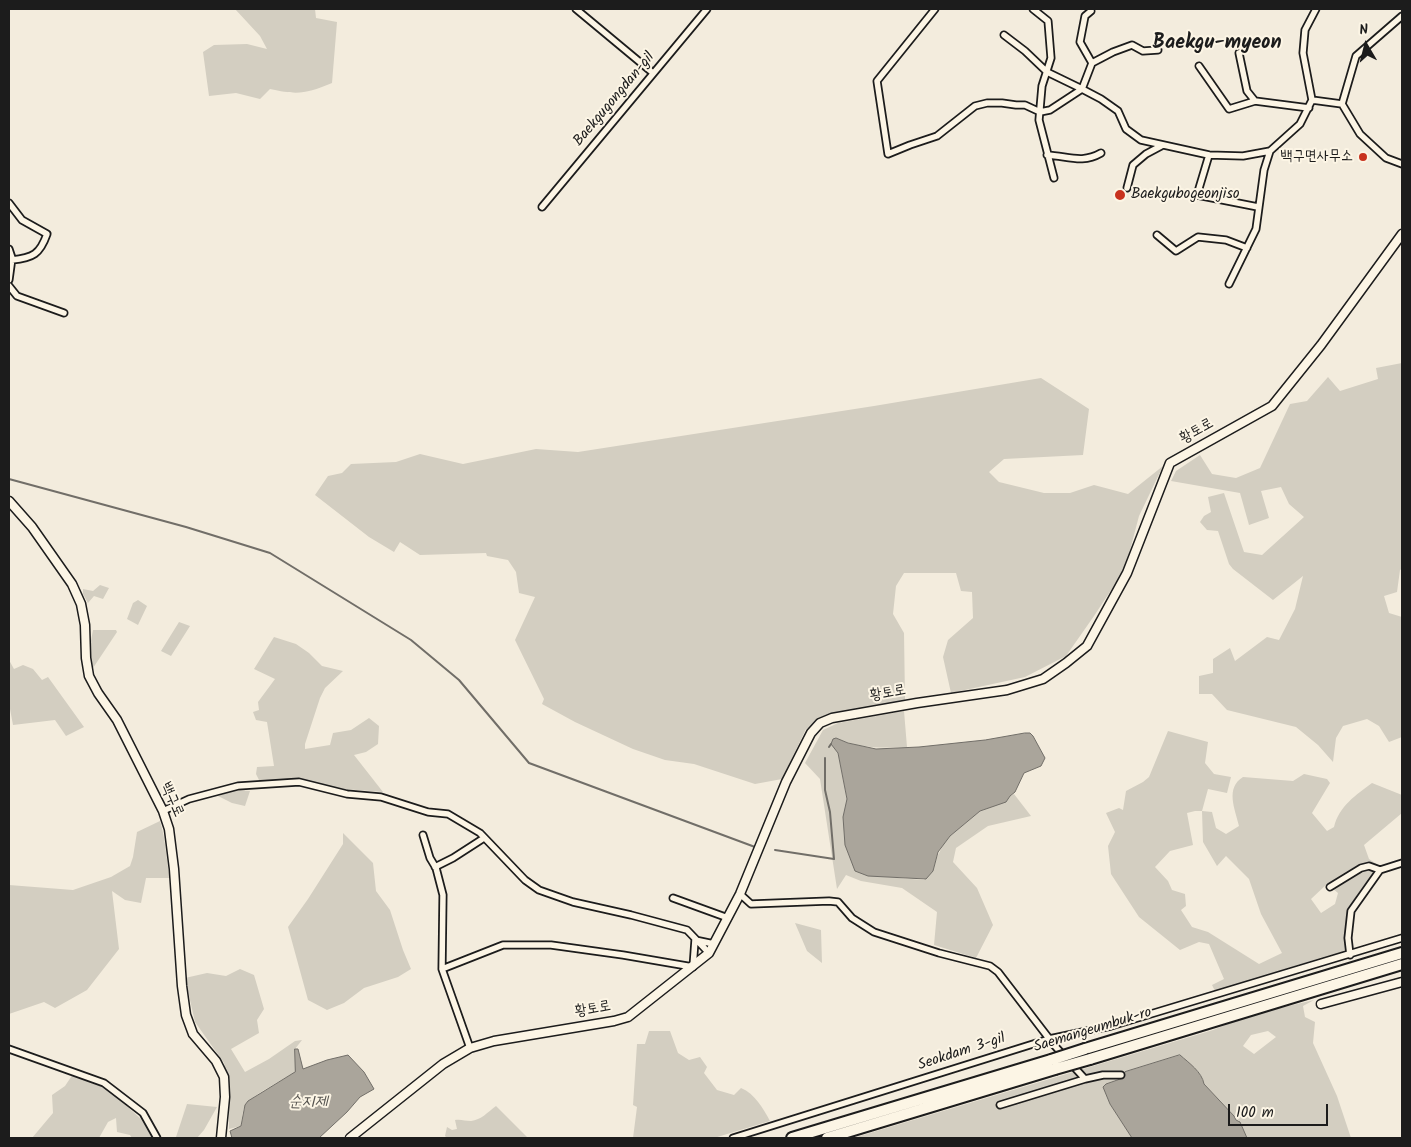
<!DOCTYPE html>
<html>
<head>
<meta charset="utf-8">
<style>
  body { margin:0 }
  #map { position:relative; width:1411px; height:1147px; overflow:hidden; background:#f3ecdd; font-family:Kalam,sans-serif }
  canvas { display:block }
  .frame { position:absolute; inset:0; border:10px solid #1c1c1c; pointer-events:none }
  .north { position:absolute; left:1341px; top:20px; width:50px; height:50px; -webkit-text-stroke:4px #fcf5e5; paint-order:stroke; rotate:352deg; font-size:14px; font-weight:700; line-height:20px; text-align:center; color:#1c1c1c }
  .north::after { content:''; display:block; margin:auto; width:18px; height:22px; background:#1c1c1c; clip-path:polygon(50% 0,100% 100%,50% 72%,0 100%) }
  .scale { position:absolute; left:1228px; top:1104px; width:100px; height:22px; box-sizing:border-box; border:2px solid #1c1c1c; border-top:0; padding-left:6px; font-size:15px; line-height:18px; white-space:nowrap; color:#1c1c1c; -webkit-text-stroke:4px #fcf5e5; paint-order:stroke }
</style>
</head>
<body>
<div id="map">
<canvas width="1411" height="1147"></canvas>
<div class="frame"></div>
<div class="north">N</div>
<div class="scale">100 m</div>
</div>
<script>
const ctx = document.querySelector('canvas').getContext('2d');
ctx.lineJoin = 'round';
function paint(path, color) {
  ctx.fillStyle = color;
  ctx.fill(path, 'evenodd');
}
function stroke(path, color, width, dash) {
  ctx.strokeStyle = color;
  ctx.lineWidth = width;
  ctx.lineCap = dash ? 'butt' : 'round';
  ctx.setLineDash(dash || []);
  ctx.stroke(path);
}
function label(font, color, halo, rows, align = 'center') {
  ctx.font = font + ' Kalam,"Poor Story",sans-serif';
  ctx.lineWidth = 4;
  ctx.setLineDash([]);
  ctx.textBaseline = 'middle';
  ctx.strokeStyle = halo;
  ctx.fillStyle = color;
  for (const [text, x, y, turn = 0] of rows) {
    ctx.save();
    ctx.translate(x, y);
    ctx.rotate((+turn || 0) * Math.PI / 180);
    ctx.textAlign = isNaN(turn) ? turn : align;
    if (halo) ctx.strokeText(text, 0, 0);
    ctx.fillText(text, 0, 0);
    ctx.restore();
  }
}
paint(new Path2D(`
  M235,9H315L316,18L337,22L332,83C306,94 297,95 270,89L260,99L236,93L209,96L203,52L214,45L247,44L267,49L260,36Z
  M1402,363V569L1400,570L1397,592L1384,596L1389,613L1402,617V737L1389,742L1379,726L1367,719L1343,726L1336,738L1333,762L1318,745L1296,727L1227,710L1212,694H1199V676L1213,673V659L1230,648L1235,661L1267,637L1279,640L1295,609L1303,576L1273,600L1233,569L1229,564L1218,531L1207,530L1200,522L1204,516L1211,512L1208,497L1224,493L1244,552L1262,555L1304,517L1289,504L1281,487L1261,491L1269,518L1249,525L1240,493L1171,481L1176,471L1200,455L1212,474L1236,478L1260,468L1290,404L1307,401L1328,377L1340,391L1378,379L1376,368Z
  M1041,378L1089,409L1083,455L1004,459L989,472L999,482L1044,493H1070L1094,485L1128,494L1163,466L1139,516L1125,569L1094,616L1066,656L1025,677L951,693L943,657L948,640L973,618L972,592L961,591L956,573H904L896,586L893,614L904,633L905,700L806,729L782,779L755,784L694,764L665,760L633,749L575,722L542,704L544,699L515,640L535,597L519,593L516,572L508,560L487,556L486,553L420,555L400,542L394,552L369,537L315,495L328,476L342,473L351,464L396,462L420,454L463,464L536,449L578,452L874,406Z
  M100,585L109,588L103,599L94,596L88,603L83,594V589L93,591Z
  M138,600L147,606L138,625L127,619L133,603Z
  M179,622L190,626L171,656L161,651Z
  M93,630H116L117,632L93,668L89,651Z
  M274,637L296,644L309,653L322,666L343,671L325,688L320,698L305,744V749L330,745L333,733L351,730L369,718L379,726L378,744L366,752L354,755L383,792L344,789L297,779L260,782L256,774L257,767L274,766L267,722L256,720L253,712L259,710L258,702L275,679L254,669Z
  M9,660L14,669L23,665L33,669L42,680L48,677L84,727L66,736L55,720L13,725L10,709H9Z
  M904,711L907,747C882,748 860,749 836,738V749L838,753L847,799L887,877L924,880L933,871L937,857L944,843L950,836L980,811L996,804L1005,802L1010,796L1014,794L1031,816L988,826L956,848L953,862L977,888L993,925L976,958L934,945L937,912L902,888L861,881L846,875L837,889L820,779L805,763L823,730L838,723Z
  M1168,731L1208,742L1205,763L1214,774L1231,777L1227,793L1208,789L1202,811L1212,812L1216,828L1226,834L1239,826C1235,809 1225,788 1243,777L1293,781L1304,774L1327,779L1330,783L1312,813L1327,831L1334,827C1339,806 1356,795 1372,783L1402,795V813L1364,845L1369,859L1381,867C1374,872 1370,878 1364,885C1345,910 1346,922 1346,952L1327,956L1215,991L1212,985L1224,979L1209,944L1199,942L1180,950L1139,917L1111,874L1108,846L1115,832L1106,813L1119,808L1123,810L1126,791L1143,782L1149,777ZM1195,811H1202L1203,842L1217,866L1226,856L1249,879L1261,914L1282,953L1259,964L1208,932L1192,927L1181,910L1186,906L1185,894L1172,890L1168,881L1155,867L1170,851L1193,845L1187,813ZM1327,884L1338,893L1335,904L1321,913L1311,899Z
  M236,790L250,791L245,806L232,803L218,796Z
  M160,821C166,840 166,859 170,878H146L141,903L125,900L112,891L119,949L87,990L55,1008L44,1002L9,1014V885L73,890L111,877L130,866L133,857L137,832Z
  M343,833L373,863L376,891L390,910L403,950L411,969L398,977L364,988L344,1003L327,1010L308,1000L288,927L308,899L343,844Z
  M795,923L821,930L822,963L807,951Z
  M240,969L254,975L264,1009L257,1020L259,1033L231,1049L245,1072L269,1059L295,1041L302,1040L295,1049L296,1072C285,1078 249,1097 245,1106C242,1112 242,1120 241,1126L229,1129V1092L224,1063L195,1022L185,978L207,973L226,976Z
  M1314,1000L1303,1006L1305,1017L1315,1022L1313,1043L1337,1096L1351,1138H1247L1240,1122L1204,1084C1202,1072 1189,1063 1180,1055L1106,1084L1104,1087L1110,1104L1132,1138H853L1213,1030L1250,1015ZM1268,1031L1276,1037L1254,1054L1243,1046L1251,1035Z
  M649,1031H670L678,1053L689,1060L700,1057L707,1067L704,1073L717,1090L734,1095L741,1088C755,1094 763,1108 770,1121L714,1138H633L637,1107L633,1105L637,1044H645Z
  M73,1074L99,1084L110,1091L141,1119L152,1138H132L130,1135L117,1132L116,1118L108,1122L99,1138H32L53,1113L52,1095L65,1086Z
  M187,1104L217,1107L204,1130L197,1138L176,1137Z
  M496,1106L528,1138H447L445,1136L447,1127L452,1130L457,1129L455,1120C461,1119 465,1121 471,1121C481,1120 488,1112 496,1106Z`), '#d3cec1');
const water = new Path2D(`
  M1025,733H1030L1033,736L1045,758L1041,766L1024,773L1015,792L1010,796L1006,802L980,811L950,836L938,852L933,871L926,879L868,876L855,871L845,845L843,817L847,799L838,753L831,744L833,739L836,738L848,743L876,749L919,747L985,740Z
  M295,1049H298L303,1069L327,1060L348,1055L364,1072L374,1089L360,1097L347,1112L319,1138H232L230,1131L241,1126L245,1105L248,1101L295,1072Z
  M1180,1055C1189,1063 1202,1072 1204,1084L1234,1116L1236,1120L1240,1122L1247,1138H1132L1110,1104L1103,1087L1106,1084L1123,1078L1125,1072Z`);
paint(water, '#aaa59b');
stroke(water, '#716e68', 1);
stroke(new Path2D(`
  M9,479L186,527L270,553L411,640L459,680L529,763L755,847
  M829,747L831,744
  M775,850L834,859L830,812L825,790V758`), '#716e68', 2);
const street = new Path2D(`
  M576,9L653,73
  M935,9L877,81L888,154L910,145L937,136L975,106L987,103H1002L1016,105H1025L1040,112L1050,110L1082,89L1101,99L1118,111L1126,129L1141,140L1209,155L1243,156L1270,151L1300,124L1312,100L1303,53L1305,30L1316,9
  M1033,9L1048,21L1051,58L1042,86L1039,120L1054,178
  M1091,11L1085,16L1080,42L1092,63
  M1004,35L1025,51L1047,72L1082,89L1092,63L1113,52L1132,45L1143,51L1158,50
  M1239,53L1247,91L1255,101L1309,108
  M1199,66L1229,109L1255,101
  M1312,100L1342,104
  M1342,104L1356,56L1402,16
  M1342,104L1360,134L1386,158L1402,164
  M1047,155C1068,156 1082,164 1101,153
  M1209,155L1197,195L1258,207
  M1127,188L1133,165L1146,154L1161,146
  M9,203L22,220L47,234C40,254 33,258 12,260
  M542,207L707,9
  M1157,235L1176,251L1198,237L1226,240L1247,248
  M9,249L12,258L9,280
  M1229,284L1256,229L1264,170L1270,151
  M9,286L17,296L64,313
  M163,811L189,799L238,786L299,782L347,794L381,797L428,812L448,814L480,833L525,880L539,890L573,902L631,915L687,930L709,953
  M423,835L430,858L436,868L443,895L442,969L470,1048
  M435,867L453,858L484,838
  M1330,887L1361,868L1369,866L1380,870L1402,863
  M740,894L751,904L829,901L838,902L852,918L874,932L939,953L990,966L998,972L1054,1045L1085,1079L1000,1105
  M673,898L728,918
  M1350,955L1348,938L1351,911L1380,870
  M442,969L503,945H551L623,955L693,967L695,940L714,944
  M9,1049L104,1083L143,1113L157,1138
  M1085,1079L1103,1075H1121
  M733,1138L1049,1039L1111,1026L1402,938`);
const secondary = new Path2D(`
  M9,501L32,527L72,584L81,604L85,625L86,658L89,676L98,693L117,720L163,811L169,829L174,869L182,986L186,1015L193,1034L216,1061L224,1077L225,1097L221,1138
  M1321,1004L1402,982
  M350,1138L443,1064L470,1048L494,1041L614,1021L628,1017L709,953L740,894L786,782L811,733L820,723L832,718L917,703L1007,690L1043,679L1066,663L1087,646L1127,573L1170,463L1272,406L1321,345L1402,234`);
const highway = new Path2D(`
  M1085,1049L1402,953
  M1090,1059L1402,964
  M792,1138L1051,1060
  M827,1138L1055,1069`);
stroke(street, '#1c1c1c', 9);
stroke(secondary, '#1c1c1c', 11);
stroke(highway, '#1c1c1c', 14);
stroke(street, '#fcf5e5', 5.5);
stroke(secondary, '#fcf5e5', 8);
stroke(highway, '#fcf5e5', 10);
const highwayBridge = new Path2D(`
  M1051,1060L1085,1049
  M1055,1069L1090,1059`);
stroke(highwayBridge, '#1c1c1c', 14, []);
stroke(highwayBridge, '#fcf5e5', 10);
for (const [x, y, r, color] of [
  [1363,157,5,"#c8321e"],
  [1120,195,6,"#c8321e"]
]) {
  const dot = new Path2D();
  dot.arc(x, y, r, 0, 2 * Math.PI);
  ctx.fillStyle = color;
  ctx.fill(dot);
  stroke(dot, '#fcf5e5', 2);
}
label('15px', '#1c1c1c', '#fcf5e5', [
  ["Baekgugongdan-gil",615,100,-50],
  ["황토로",1197,432,-29],
  ["황토로",888,694,-10],
  ["백구로",171,800,66],
  ["황토로",593,1010,-10],
  ["Saemangeumbuk-ro",1093,1031,-17],
  ["Seokdam 3-gil",962,1053,-18]
]);
label('15px', '#1c1c1c', '#fcf5e5', [
  ["백구면사무소",1353,157],
  ["Baekgubogeonjiso",1131,195,"left"]
], 'right');
label('italic 16px', '#55534f', '#fcf5e5', [
  ["순지제",308,1103]
]);
label('bold 20px', '#1c1c1c', '#fcf5e5', [
  ["Baekgu-myeon",1217,45]
]);
</script>
</body>
</html>
